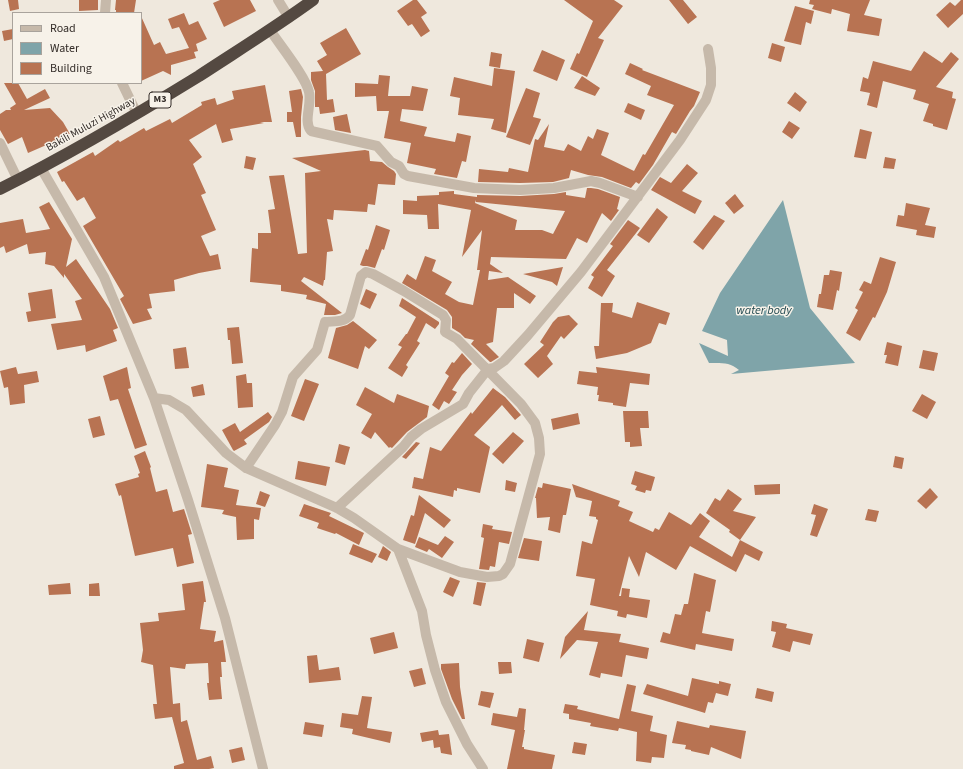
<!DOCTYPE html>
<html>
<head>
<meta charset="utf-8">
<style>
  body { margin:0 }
  #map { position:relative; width:963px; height:769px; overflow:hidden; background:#efe8dd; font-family:"Source Sans 3",sans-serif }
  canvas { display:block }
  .legend { position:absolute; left:12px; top:12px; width:130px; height:72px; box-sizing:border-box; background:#f7f2e9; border:1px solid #a9a39c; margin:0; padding:5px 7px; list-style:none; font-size:12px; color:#342d29 }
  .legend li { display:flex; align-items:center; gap:8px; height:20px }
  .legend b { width:20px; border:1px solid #a9a39c }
</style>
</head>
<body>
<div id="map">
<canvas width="963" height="769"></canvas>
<ul class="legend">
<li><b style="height:5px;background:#c6b9aa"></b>Road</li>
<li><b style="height:11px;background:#7fa4a9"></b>Water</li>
<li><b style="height:11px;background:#b87352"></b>Building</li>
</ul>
</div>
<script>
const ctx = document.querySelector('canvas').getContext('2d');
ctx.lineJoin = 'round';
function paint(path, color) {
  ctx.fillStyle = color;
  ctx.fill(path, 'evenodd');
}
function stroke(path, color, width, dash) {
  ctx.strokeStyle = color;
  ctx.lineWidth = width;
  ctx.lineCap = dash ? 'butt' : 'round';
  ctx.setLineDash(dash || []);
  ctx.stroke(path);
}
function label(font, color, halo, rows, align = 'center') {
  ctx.font = font + ' "Source Sans 3",sans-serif';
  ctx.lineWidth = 3;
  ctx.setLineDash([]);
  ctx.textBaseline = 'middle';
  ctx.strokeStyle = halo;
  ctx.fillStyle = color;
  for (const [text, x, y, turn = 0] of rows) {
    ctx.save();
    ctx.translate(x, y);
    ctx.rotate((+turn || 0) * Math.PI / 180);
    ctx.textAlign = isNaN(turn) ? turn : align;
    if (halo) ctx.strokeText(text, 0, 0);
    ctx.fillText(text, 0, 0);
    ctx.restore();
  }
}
paint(new Path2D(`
  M783,200L810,308L855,363L731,374L739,370C730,362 721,363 709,363L699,343L728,356L727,340L702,331L720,293Z`), '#7fa4a9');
paint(new Path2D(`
  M8,0H18L19,9L10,11Z
  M79,0H98V10L79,11Z
  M116,0H136L134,13H116V10H115Z
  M220,0H250L256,11L224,27L213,3Z
  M413,0H417L427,13L421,17L430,31L421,37L412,24L408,26L397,11Z
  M564,0H614L623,6L598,38L604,40L587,77L570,69L577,53L579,54L593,21Z
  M669,0H683L697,17L688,24Z
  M810,0H870L864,15L882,19L879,36L847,31L850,14L832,9L831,14L812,9L814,5L809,4Z
  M961,0H963V14L948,28L936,15L950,2L955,6Z
  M795,6L814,11L811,24L806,22L801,45L784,41Z
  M184,13L189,25L198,21L207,39L196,44L198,51L194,52L196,58L171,65V75L163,71L141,81V16L154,45L160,42L166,54L189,48L179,27L172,29L168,19Z
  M346,28L361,54L326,74L327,100L333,99L335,112L320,114L319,107H315V91L311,80V72L323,71L317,61L327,55L320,43Z
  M13,29V39L4,41L2,31Z
  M772,43L785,47L781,62L768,58Z
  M542,50L565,60L557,81L533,71Z
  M924,51L942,63L951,52L959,59L936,87L953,92L952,98L956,99L947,130L933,126V124L923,121L929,104L913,99L916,90L883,81L877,108L867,105L870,93L860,91L863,77L868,79L873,61L911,71Z
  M491,52L502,54L500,68L489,66Z
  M630,63L643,69L642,70L700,92L694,106L690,111L676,134L672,132L653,165L639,184L636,182L631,188L602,177L588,175L571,170L569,178L553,182L520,183L478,182L479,169L508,172L509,168L528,172L535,139L538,140L549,124L544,147L564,151L568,144L581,151L588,136L593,139L597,129L609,133L601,155L634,171L643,154L645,155L674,105L647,95L651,86L625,74Z
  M494,68L515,71L506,133L491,129L494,119L458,115L460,98L450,96L454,77L492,86Z
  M379,75L390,76L388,96H410L412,86L428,89L423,111L402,109L400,121L427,127L424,136L455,142L457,133L471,136L466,162L462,161L457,178L434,174L436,169L407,163L411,143L384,138L389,111H377L376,96L355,97V83L378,84Z
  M582,76L600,88L595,96L574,88Z
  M4,83H18L27,99L45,89L50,98L24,110L50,108L63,122L70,134H61L59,145L52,142L48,146H44L28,153L22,137L8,144L0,130V114L6,110H11L10,108L16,104Z
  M265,85L272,122H260L264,123L230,129L233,140L222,143L216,124L189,140L202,157L193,164L206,193L201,195L216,230L201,236L210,256L218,254L221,269L199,273L174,280L175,291L149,294L152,308L147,309L152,319L133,324L120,299L124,296L83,226L96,218L84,197L77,201L64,181L62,182L57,172L93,152L95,156L118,140L120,142L144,128L146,131L170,119L172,123L202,105L201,102L215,98L217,105L234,99L232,91Z
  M526,88L540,93L533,117L541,119L530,145L506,137Z
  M301,89L303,97L301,117V137H296L293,122H287V112H292L289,91Z
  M795,92L807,102L800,112L787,103Z
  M628,103L645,110L641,120L624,112Z
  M347,114L351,133L335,130L333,117Z
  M789,121L800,128L792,139L782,132Z
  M860,129L872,132L866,159L854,157Z
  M365,150L369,151L370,161L382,162L388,167L394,171L396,174L395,185L378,184L375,205L368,204L367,212L334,210L333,220L327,219L333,251L327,252L325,280H324L323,286L304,277L301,281L342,313L335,315H324L326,304L306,299L307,295L281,291V285L250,282L252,248L258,249V233H271L268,210L275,209L269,176L284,175L298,254L307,253L305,173L321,171L292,158Z
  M246,156L256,158L253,170L244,168Z
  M885,157L896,159L894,169L883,168Z
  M687,164L698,173L682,191L702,201L695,214L651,190L660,177L671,183Z
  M587,188H591L598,189L620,197L617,209L619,210L611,221L602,213L587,243L577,238L566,259L491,257L490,264L503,273L489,271L488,280L508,277L536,296L530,304L514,293V308H497L493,342L486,344L499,357L491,362H490L471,344L474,340L465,338L460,333L452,328V317L447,310L402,283L407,274L416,280L425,256L436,260L432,271L452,282L445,294L459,302L473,305L480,270H477L482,230L462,257L471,210L438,204L439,229H428L427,215L403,214V200L417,201V196L439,195V192L454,191V194L477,197V195L520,196L554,194L566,192V195L585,198ZM476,200V202L565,211L553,234L542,230H515L517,220L475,203Z
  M735,194L744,206L734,214L725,203Z
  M49,202L72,239L66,267L76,259L110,309L118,328L113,330L117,341L86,352L85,345L57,350L51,324L82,320L75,301L82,299L64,274V278L54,266L45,264L46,252L29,254L27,244L6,253L4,246L0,248V223L23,219L26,233L50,229L39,207Z
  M906,203L930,208L925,225L936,227L934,238L916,235L917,230L896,226L898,215L904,216Z
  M657,208L668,217L649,243L637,235Z
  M714,215L725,221L703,250L693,242Z
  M628,220L640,228L607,270L615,276L602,297L588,288L594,277L591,275L613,246L610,244Z
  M376,225L390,230L384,250L382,249L375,268L367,266H363L360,265L366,249L368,250Z
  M880,257L896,262L887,292L875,318L873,317L860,341L846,333L858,310L855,308L863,292L859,290L864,281L871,284Z
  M563,267L557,286L552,282L523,274Z
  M830,270L842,272L839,291L837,290L833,310L817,307L819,294H821L824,275H829Z
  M52,289L56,318L28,322L26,312L31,311L28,293Z
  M366,289L377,294L370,309L360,304Z
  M402,298L439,322V324L435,329L426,323L417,341L420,343L406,365L408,367L402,377L388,368L402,347L398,345L406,334H407L416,317L399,306Z
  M637,302L670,313L666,325L659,323L651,343L627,353L596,359L594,346H599L601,303H613L612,312L632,318Z
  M569,315L578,324L564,339L561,336L547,356L553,364L538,378L524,364L544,345L540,342L553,322L558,317Z
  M353,321L377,340L369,349L365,346L358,369L328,358L336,328L347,325Z
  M239,327L243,363L232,364L230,340H228L227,328Z
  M887,342L902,346L898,366L885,363L887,355H884Z
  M186,347L189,368L175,369L173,349Z
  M923,350L938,353L934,371L919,368Z
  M462,353L472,364L462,375L452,390L457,392L449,404L444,401L439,410L432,405L449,376L445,373L452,362L454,363Z
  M16,367L18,374L37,371L39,382L24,385L25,403L10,405L8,387L4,388L0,371Z
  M127,367L131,388L128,389L147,445L135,449L118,399L110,401L103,376Z
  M596,367L650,374L649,385L630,383L626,407L613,405V403L598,401L599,395H597L598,387L577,384L579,371L597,373Z
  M246,374L247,383H252L253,407L238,408L236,376Z
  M305,379L319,384L304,421L291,416Z
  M203,384L205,395L193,397L191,387Z
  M365,387L394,403L397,394L429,406L427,417L407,432L392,448L390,447L389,448L375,432L371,439L361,433L372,414L356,405Z
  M493,388L505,397L521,415L515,420L502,405L474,435L490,447L480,493L457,488V491L454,490L453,497L412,488L414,477L423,479L430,447L441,451L471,412L472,414Z
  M922,394L936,402L927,419L912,411Z
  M623,411H648L649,428H640L642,446L630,447V442H625Z
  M268,412L272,417L269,422L244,440L247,444L234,451L233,450L222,430L235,423L240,432Z
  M578,413L580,424L553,430L551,419Z
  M100,416L105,435L93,438L88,419Z
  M513,432L524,441L503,464L492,454Z
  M416,442L420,443L406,459L402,457Z
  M339,444L350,447L345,465L335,462Z
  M145,451L151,467L150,468L156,492L167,489L173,512L184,509L192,534L188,535L194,563L177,567L173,548L135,556L121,495L119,496L115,484L139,477L138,474L140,473L134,456Z
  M895,456L904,458L902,469L893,467Z
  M298,461L330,467L326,486L295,479Z
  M207,464L228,468L224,487L239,490L236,505L261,508L259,520L254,519V539L237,540L236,517L222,514L224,510L201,507Z
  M635,471L655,477L651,491L646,490L645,493L635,490L637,486L631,484Z
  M506,480L517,483L515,492L505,490Z
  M543,483L571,489L566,515H563L560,533L548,530L550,517L537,518L536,498H535L538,487L542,488Z
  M572,484L620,501L618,506L633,512L629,521L653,532L655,528L659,530L669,512L691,525L700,513L710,521L699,537L732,557L740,540L729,532L730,530L706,513L715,498L720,501L728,489L742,499L733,511L756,517L740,540L763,552L759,561L745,554L736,572L690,546L676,570L646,552L639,577L629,556L619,596H621L622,588L630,589L629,597L650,600L647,618L627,614L626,618L617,616L618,611L590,605L595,579L576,576L582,541L592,544L598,520L596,519V517L589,516L592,501L576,497Z
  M780,484V494L755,495L754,485Z
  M930,488L938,497L926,509L917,501Z
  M260,491L270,495L265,507L256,504Z
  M419,495L451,520L444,528L425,513L415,544L403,540L411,515L414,516Z
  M304,504L331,513L329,516L364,533L359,545L336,533L335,534L317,528L319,523L299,516Z
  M814,504L828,509L817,537L810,535L816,515L811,514Z
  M868,509L879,511L876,522L865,520Z
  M483,524L493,526L492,529L512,532L509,544L499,542L495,567L490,566L489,570L479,569L484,538L481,537Z
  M445,536L454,542L442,558L429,549L427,552L415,547L419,537L438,545Z
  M524,538L542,541L539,561L518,558Z
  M353,544L377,554L372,563L349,554Z
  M383,546L391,552L387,561L378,557Z
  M694,573L716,580L710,612L706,611L702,633L734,639L732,651L696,644L695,650L660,642L663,632L670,634L675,614L681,615L684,604H688Z
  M450,577L460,581L453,597L443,592Z
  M203,581L206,602H204L200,629L216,631L214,642L223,640L225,654L226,662H221L222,677H220L222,699L209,700L207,683H209L208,663L186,664L185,669L170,667L173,704L180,703L181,722L187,720L197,760L211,756L214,768L209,769H174V766L184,763L172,717L155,719L153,704H157L153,665L141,662L143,650L140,623L159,621L158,613L185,610L182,584Z
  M477,582L486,583L481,606L473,604Z
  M70,583L71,594L49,595L48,585Z
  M99,583L100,596H89V584Z
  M588,611L584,630L621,634L619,642L649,648L647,659L626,655L622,677L601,673L600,678L589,675L598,642L577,640L560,659L565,637Z
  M772,621L787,624L786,628L813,634L810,645L793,641L790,652L772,647L776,632L771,631Z
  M394,632L398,648L374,654L370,638Z
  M527,639L544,643L539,662L523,658Z
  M317,655L319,670L339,667L341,680L309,683L307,656Z
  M498,662H511L512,673L499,674Z
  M459,663L460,687L465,719H462L452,699L441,669V664Z
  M422,668L426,684L414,687L409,671Z
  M692,678L719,684V681L731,684L728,696L716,693L713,703L708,702L705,713L643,694L647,684L688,696Z
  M627,684L636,686L631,711L653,716L650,731L667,735L664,758L652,757L651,763L636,761L637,732L619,728L618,731L590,726L591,723L569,719V714L563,713L565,704L578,706L577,709L619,719Z
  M757,688L774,692L772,702L755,698Z
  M481,691L494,693L490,708L478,705Z
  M362,696L372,697L367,728L392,732L390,743L352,734L353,729L340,727L342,713L358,715Z
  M519,708L526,709L524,730H525L522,747H524V749L555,755L552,769H507L515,730L491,725L493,713L517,717Z
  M677,721L709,728L710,725L746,731L741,759L711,747L709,755L691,751V750L685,749L686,745L672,743Z
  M305,722L324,725L322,737L303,734Z
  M438,730L439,735L449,734L452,755L441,753L440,747L434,748L433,740L422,742L420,733Z
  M574,742L587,744L585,755L572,753Z
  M242,747L245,760L232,763L229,750Z`), '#b87352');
stroke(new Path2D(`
  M278,0L289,18
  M105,13L106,0
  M270,30C280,45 306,77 309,92C312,105 303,121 311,131L377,146L391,162L399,166L404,174L408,176L474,188L520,190L554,188L591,181L600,183L638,197
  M122,83L137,114
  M0,143L18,180
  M41,168L104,277L154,398L188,500L225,618L263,769
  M154,398L169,400L186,410L226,453L246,468L337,508L354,518L398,549L460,572L487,577L499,576L503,574L510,564L540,454L539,438L535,423L521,404L457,339L445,332L446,320L443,315L404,291L373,274L366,272L361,276L350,315C344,323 334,321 325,322L317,350L293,377L282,412L275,425L246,468
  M337,508L403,447L411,437L421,429L463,404L469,393L488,369L494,368L504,361L528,335L581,272L680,140L706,100L711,85V68L708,49
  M398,549L422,611L426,635L435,670L446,702L467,744L483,769`), '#c6b9aa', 10);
stroke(new Path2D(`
  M0,189C68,155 134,116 199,76C237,51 276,27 313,0`), '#544941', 12);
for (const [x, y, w] of [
  [160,100,22]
]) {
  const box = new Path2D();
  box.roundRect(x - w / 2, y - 8, w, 16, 3);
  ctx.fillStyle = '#f7f2e9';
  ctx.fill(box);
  stroke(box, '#342d29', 1);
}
label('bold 10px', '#342d29', null, [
  ["M3",160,100]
]);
label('11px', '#342d29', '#f7f2e9', [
  ["Bakili Muluzi Highway",91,125,-29]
]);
label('italic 12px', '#234a51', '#f7f2e9', [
  ["water body",764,311]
]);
</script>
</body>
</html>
